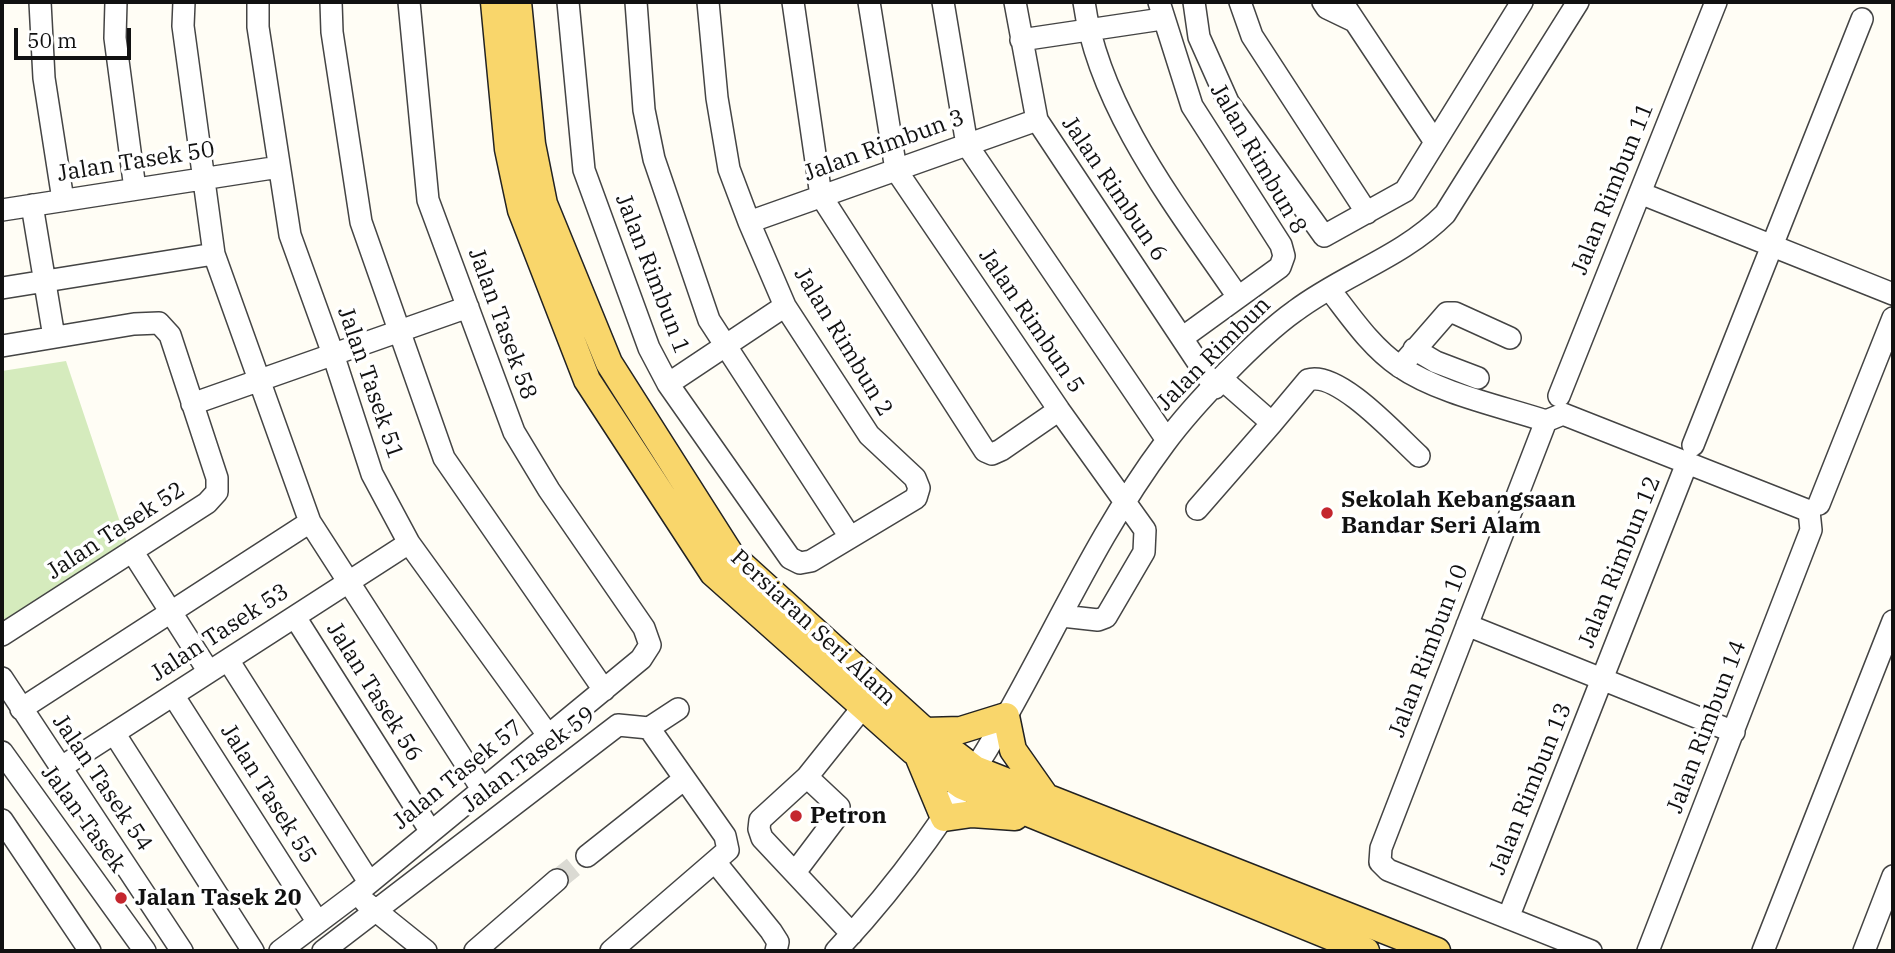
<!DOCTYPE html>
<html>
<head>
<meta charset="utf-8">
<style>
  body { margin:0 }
  #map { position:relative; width:1895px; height:953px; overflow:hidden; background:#fffdf5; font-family:"IBM Plex Serif",serif }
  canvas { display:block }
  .frame { position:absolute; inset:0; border:4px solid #111; pointer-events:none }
  .scale { position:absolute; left:14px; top:28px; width:117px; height:32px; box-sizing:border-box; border:4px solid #111; border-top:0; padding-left:9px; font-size:21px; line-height:24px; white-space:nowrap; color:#111; -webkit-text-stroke:5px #fff; paint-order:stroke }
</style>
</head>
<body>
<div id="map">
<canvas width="1895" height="953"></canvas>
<div class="frame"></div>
<div class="scale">50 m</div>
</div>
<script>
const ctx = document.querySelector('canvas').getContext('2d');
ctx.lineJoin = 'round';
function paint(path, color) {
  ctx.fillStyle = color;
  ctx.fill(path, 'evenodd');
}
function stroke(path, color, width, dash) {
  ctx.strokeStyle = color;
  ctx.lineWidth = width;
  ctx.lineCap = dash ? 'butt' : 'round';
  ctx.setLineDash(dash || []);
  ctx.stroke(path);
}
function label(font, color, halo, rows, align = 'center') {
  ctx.font = font + ' "IBM Plex Serif",serif';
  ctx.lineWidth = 7;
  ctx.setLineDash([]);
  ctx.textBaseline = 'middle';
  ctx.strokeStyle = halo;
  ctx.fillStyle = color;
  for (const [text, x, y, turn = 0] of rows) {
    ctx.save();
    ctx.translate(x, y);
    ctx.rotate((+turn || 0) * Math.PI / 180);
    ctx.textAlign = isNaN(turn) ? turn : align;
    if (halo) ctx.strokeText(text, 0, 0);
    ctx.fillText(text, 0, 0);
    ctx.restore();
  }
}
paint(new Path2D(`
  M66,361L127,543L2,632V371Z`), '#d5ebbd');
stroke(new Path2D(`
  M557,880L587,856`), '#dbdad3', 21, [21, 10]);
const minor = new Path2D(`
  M40,2L44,78L63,200
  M116,2L115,38L135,189
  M184,2L183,26L214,254L310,522L482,789
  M258,2V27L290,235L333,354L372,474L409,543L548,735
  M331,2L332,32L361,222L444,458L604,690
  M568,2L584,170L649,348L668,384L790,558L800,563L811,561L916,498L919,488L915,478L869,435L785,306L749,222L729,169L717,98L708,2
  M636,2L644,110L654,159L709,320L850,537
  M793,2L821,196L985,451L992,454L1001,450L1059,410
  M869,2L896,170L1059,410L1145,530L1144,552L1106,617L1098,620L1062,616
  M943,2L967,145L1167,440
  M1015,2L1037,120L1215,388
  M1084,2C1099,109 1178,209 1238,297
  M1159,2L1192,106L1281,245L1284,256L1280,267L1182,338
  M1194,2L1199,37L1228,102L1324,236L1405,191L1522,2
  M1240,2L1252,36L1367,213
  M1323,2L1327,8L1354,21
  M1342,2L1435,142
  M1021,40L1162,19
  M1640,193L1893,294
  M32,205L54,337
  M2,210L279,167
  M749,222L1037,120
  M2,288L214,254
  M1330,290C1351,317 1371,347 1399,366C1438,393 1500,406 1546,421
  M2,346L134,324L159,323L170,335L217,478V492L207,503L2,635
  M1414,349L1436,362L1478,378
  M1400,367L1447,313H1455L1510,338
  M668,384L785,306
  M1559,396L1716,2
  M192,404L468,307
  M1546,421L1563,414L1809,511L1811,530L1648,951
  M1546,421L1381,848L1380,862L1388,870L1591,951
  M1272,423L1308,380C1338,370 1397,436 1419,456
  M1693,445L1862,19
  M1819,504L1893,318
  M1197,509L1272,423L1223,380
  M132,551L209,672
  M295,617L431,832
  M1467,625L1734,732
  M228,660L369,882
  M2,678L182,951
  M173,695L317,921
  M21,709L310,522
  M649,728L678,709
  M114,733L253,951
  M2,752L145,951
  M60,768L409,543
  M2,820L90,951
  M587,856L683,780
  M716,863L771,931L778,942L776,951
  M796,871L839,814V807L807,777
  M365,902L426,951
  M1508,918L1687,463
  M852,934L762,838L759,829L760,820L807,777L863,707
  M280,951L357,893L641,659L650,645L644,628L549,490L514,432L428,200L409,2
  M323,951L618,725L649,728L725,836L728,850L611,951
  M475,951L557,880
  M836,951C903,880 958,801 1006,717C1058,625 1102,527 1165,443C1193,405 1257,338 1295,311C1344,274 1401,258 1445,214L1578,2
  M1763,951L1893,621
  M1864,951L1893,876`);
const major = new Path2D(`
  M494,2L508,149L521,210L587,380L713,573L913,751L962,786L1366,951
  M518,2L532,144L544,204L609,363L731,555L925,731L975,769L1437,951
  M925,731L961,730L1006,716L1013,750L1046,797
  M919,758L944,818L972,814L1015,817`);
stroke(minor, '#444', 24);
stroke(major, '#222', 29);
stroke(minor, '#fff', 21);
stroke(major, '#f9d66b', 26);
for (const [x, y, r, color] of [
  [1327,513,7,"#c4262e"],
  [796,816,7,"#c4262e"],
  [121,898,7,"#c4262e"]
]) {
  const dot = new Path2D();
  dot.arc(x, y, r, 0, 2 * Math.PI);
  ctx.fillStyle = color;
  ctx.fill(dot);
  stroke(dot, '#fff', 2.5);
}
label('23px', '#111', '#fff', [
  ["Jalan Rimbun 3",884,146,-20],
  ["Jalan Rimbun 8",1258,159,60],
  ["Jalan Tasek 50",136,162,-9],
  ["Jalan Rimbun 6",1114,189,56],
  ["Jalan Rimbun 11",1613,189,-68],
  ["Jalan Rimbun 1",652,274,69],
  ["Jalan Rimbun 5",1031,321,56],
  ["Jalan Tasek 58",502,324,70],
  ["Jalan Rimbun 2",843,342,59],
  ["Jalan Rimbun",1214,354,-45],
  ["Jalan Tasek 51",370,383,71],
  ["Jalan Tasek 52",116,531,-33],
  ["Jalan Rimbun 12",1620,562,-68],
  ["Persiaran Seri Alam",813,628,43],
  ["Jalan Tasek 53",220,633,-33],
  ["Jalan Rimbun 10",1429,651,-69],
  ["Jalan Tasek 56",374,692,58],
  ["Jalan Rimbun 14",1707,727,-69],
  ["Jalan Tasek 59",529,760,-37],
  ["Jalan Tasek 57",458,775,-39],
  ["Jalan Tasek 54",102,783,56],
  ["Jalan Rimbun 13",1531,789,-68],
  ["Jalan Tasek 55",268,794,58],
  ["Jalan Tasek",83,819,54]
]);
label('bold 23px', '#111', '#fff', [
  ["Sekolah Kebangsaan",1341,500],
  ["Bandar Seri Alam",1341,526],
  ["Petron",810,816],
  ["Jalan Tasek 20",135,898]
], 'left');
</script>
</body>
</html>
